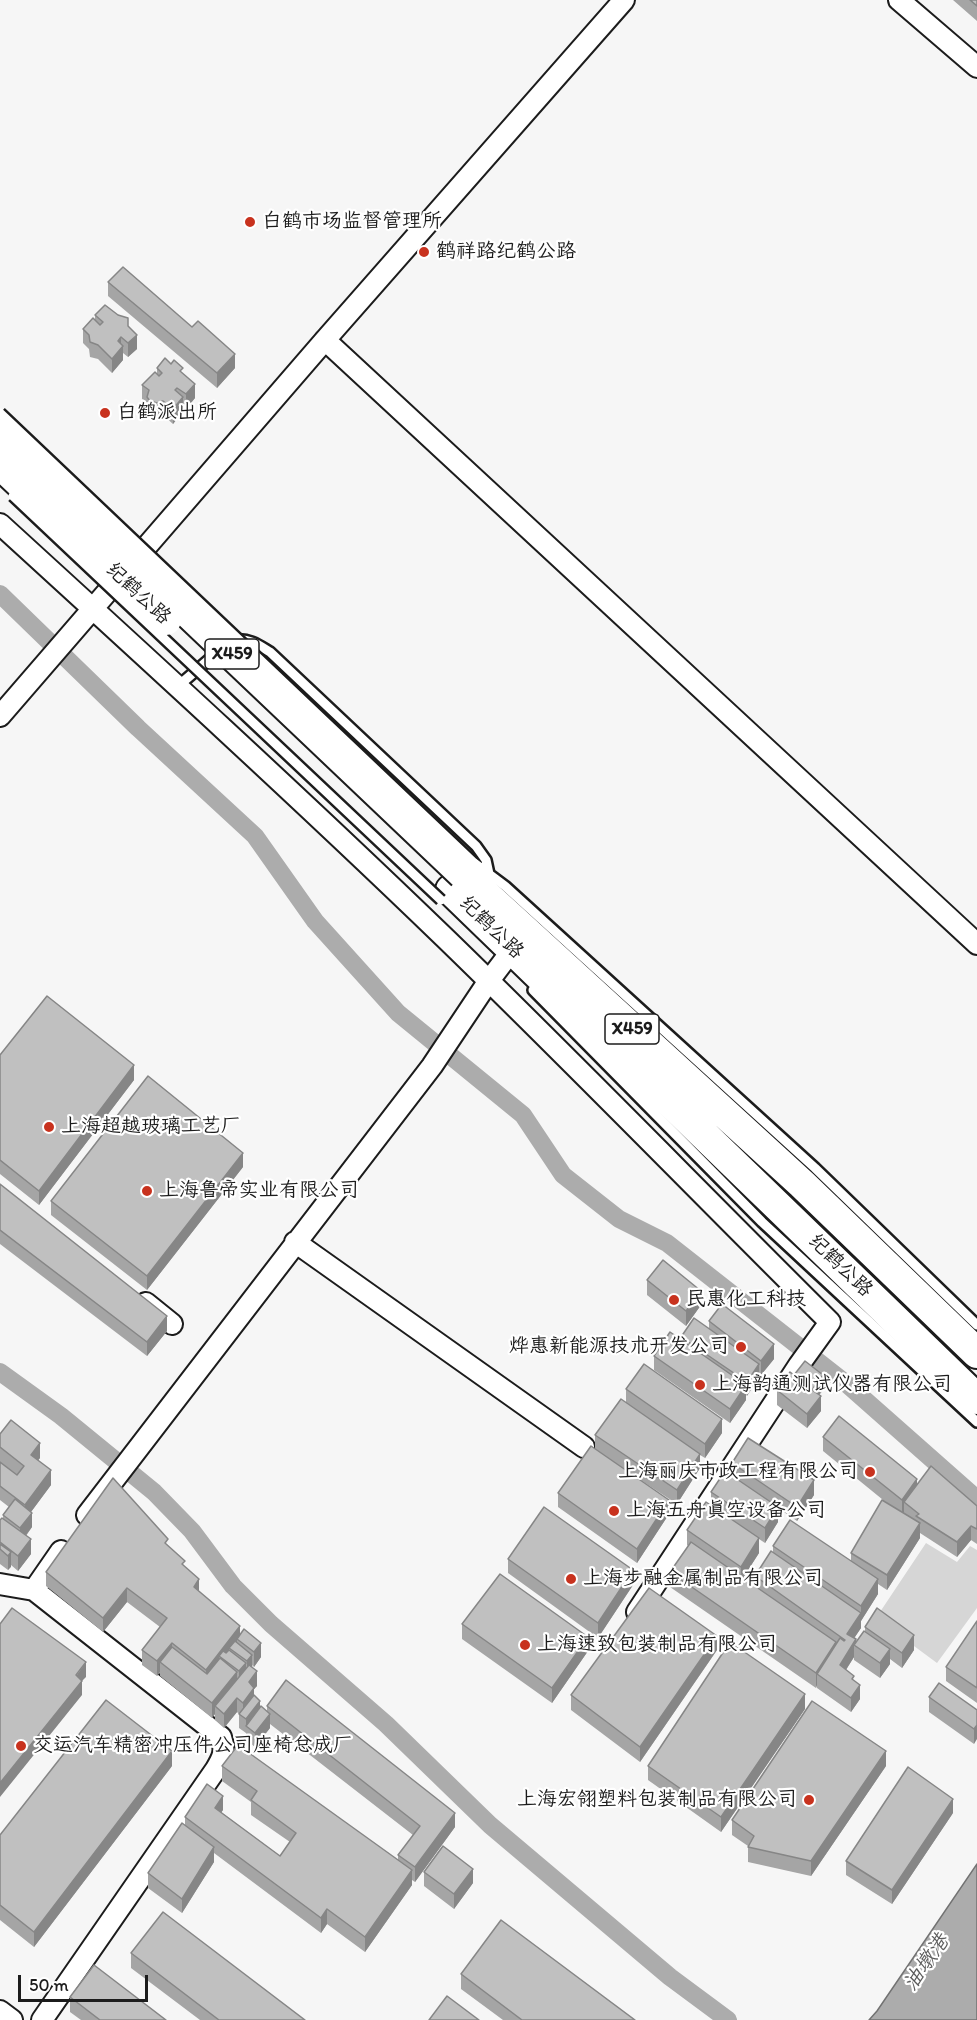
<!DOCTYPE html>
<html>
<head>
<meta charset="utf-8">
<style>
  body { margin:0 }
  #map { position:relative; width:977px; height:2020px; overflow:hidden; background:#f6f6f6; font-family:Itim,sans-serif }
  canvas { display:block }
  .scale { position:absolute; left:18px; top:1975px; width:130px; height:27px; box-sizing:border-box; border:3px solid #1c1c1c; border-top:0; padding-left:8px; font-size:18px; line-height:21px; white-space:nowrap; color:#1c1c1c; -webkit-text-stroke:4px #fff; paint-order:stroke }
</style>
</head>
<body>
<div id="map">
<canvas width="977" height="2020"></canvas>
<div class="scale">50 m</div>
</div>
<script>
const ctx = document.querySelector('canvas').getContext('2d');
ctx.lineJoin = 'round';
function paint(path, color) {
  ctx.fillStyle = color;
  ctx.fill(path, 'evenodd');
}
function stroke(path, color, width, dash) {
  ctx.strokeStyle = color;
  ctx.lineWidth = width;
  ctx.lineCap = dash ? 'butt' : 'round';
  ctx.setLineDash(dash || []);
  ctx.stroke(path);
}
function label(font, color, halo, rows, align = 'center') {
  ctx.font = font + ' Itim,"LXGW WenKai TC",sans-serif';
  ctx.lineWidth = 4.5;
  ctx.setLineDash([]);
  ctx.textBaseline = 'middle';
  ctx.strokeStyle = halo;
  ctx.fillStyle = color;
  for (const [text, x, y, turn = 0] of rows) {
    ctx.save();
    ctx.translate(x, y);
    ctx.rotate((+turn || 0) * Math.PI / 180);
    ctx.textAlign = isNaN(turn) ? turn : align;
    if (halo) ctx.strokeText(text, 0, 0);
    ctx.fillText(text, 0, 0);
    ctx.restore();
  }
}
paint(new Path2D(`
  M926,1543L957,1562L970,1546L977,1550V1608L937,1663L876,1618Z`), '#d6d6d6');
const water = new Path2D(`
  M977,1864V2020H869L877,2011Z`);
paint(water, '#acacac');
stroke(water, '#727272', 1.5);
stroke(new Path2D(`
  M0,594L138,728L255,836L315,921L398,1013L523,1115L563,1175L619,1219L667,1243L848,1385L977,1499
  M0,1372L61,1416L154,1492L192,1531L233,1586L271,1624L386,1724L490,1825L670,1977L728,2020`), '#acacac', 18);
const lane = new Path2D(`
  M236,640C249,638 260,646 270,652L476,846L486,860L489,874
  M177,687L220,650
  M473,862L505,886L815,1168L977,1325
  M533,990L762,1222L977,1422`);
const street = new Path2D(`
  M899,0L977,67
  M325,340L977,944
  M0,524C149,660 299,797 445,938C575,1064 701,1194 830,1322L799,1365L637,1612
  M0,716L325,340L624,0
  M295,1242L584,1447
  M146,1303L172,1324
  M87,1515L432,1066L488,982L513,949
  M0,1584L34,1590L221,1737C226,1751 223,1757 216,1769L42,2020
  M34,1590L61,1551
  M0,2011L12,2020`);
const primary = new Path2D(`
  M474,884L802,1184L977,1353
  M451,890L977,1399`);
stroke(lane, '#1c1c1c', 14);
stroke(street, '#1c1c1c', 24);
stroke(primary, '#1c1c1c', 34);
stroke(lane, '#fff', 9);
stroke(street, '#fff', 20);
stroke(primary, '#fff', 30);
const laneBridge = new Path2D(`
  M0,413L473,862
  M13,496L441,900`);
const primaryBridge = new Path2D(`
  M0,434L463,874
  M0,464L166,620`);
stroke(laneBridge, '#1c1c1c', 14, []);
stroke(primaryBridge, '#1c1c1c', 34, []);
stroke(laneBridge, '#fff', 9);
stroke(primaryBridge, '#fff', 30);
paint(new Path2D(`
  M953,0H977V21Z
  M108,282L192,327L235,368L217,388L108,296Z
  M95,315L128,327L137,349L128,357L123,353V360L112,373L98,359L90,357L89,349L83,343V329L95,320Z
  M157,368L183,374L195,398L186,409L183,406V411L173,424L163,415L157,418L150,416L147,412V403L142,399V385L157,374Z
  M0,1055L134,1080L39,1205L0,1174Z
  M243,1167L147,1290L51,1215V1201Z
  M0,1184L167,1331L147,1356L0,1244Z
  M647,1280L701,1305L686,1326L647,1295Z
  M709,1321L774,1359L761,1375L759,1374V1378L746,1396V1400L730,1423L654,1370V1356L681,1339V1337L709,1329Z
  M794,1375L823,1390L819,1395L821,1411L807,1428L777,1405V1390Z
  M626,1389L722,1433L705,1458L700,1455V1468L677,1504L627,1471L669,1514L637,1563L558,1507V1493L595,1449V1435L626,1403Z
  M0,1434L40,1458L38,1460L51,1485L31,1512L32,1527L26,1536L31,1554L18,1571L11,1565L8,1570L0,1564V1520L3,1518V1515L9,1507L0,1500Z
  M823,1437L917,1484L977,1506V1544L971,1540L957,1557L920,1533V1538L887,1590L878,1584V1594L861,1621V1620V1628L854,1638L856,1642L865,1632V1627L914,1650L902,1668L890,1659V1664L880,1678L854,1660V1657L846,1670L854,1681L860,1699L851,1712L817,1688V1685L816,1688L670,1587V1572L688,1546L687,1545V1530L711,1505V1492L732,1476V1463L814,1495L797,1521L778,1508V1522L765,1543L759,1539V1553L743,1578L755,1586V1576L773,1552V1546L851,1561V1553L888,1504L823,1451Z
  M168,1546L185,1567L199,1591L261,1657L254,1667L252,1665L257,1686L254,1689V1696L260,1707L267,1711V1706L455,1827L415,1882L412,1880V1885L365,1952L327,1924L321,1933L214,1853V1862L182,1913L148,1888V1873L185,1825V1817L223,1810L221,1812L280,1856L290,1842L251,1815V1802L222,1781V1766L398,1860V1855L413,1835L270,1724V1728L255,1747L246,1740V1733L239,1728V1714L237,1712L224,1728L215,1720V1714L212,1718L160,1676V1672L157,1676L142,1665V1650L160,1627L127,1602L103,1632L46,1586V1572Z
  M508,1559L633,1585L598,1638L508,1573Z
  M977,1621V1703L946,1681V1667Z
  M462,1624L588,1651L552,1703L462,1639Z
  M717,1650L640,1762L571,1710V1695Z
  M929,1697L977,1710L974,1744L929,1712Z
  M805,1709L721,1832L648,1780V1766Z
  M172,1766L34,1947L0,1920V1835Z
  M886,1766L811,1876L748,1862V1846L732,1835V1820Z
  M953,1813L892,1904L846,1875V1861Z
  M424,1872L473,1883L454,1909L424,1886Z
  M131,1953L305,2020H200L131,1968Z
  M461,1974L635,2020H503L461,1989Z
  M70,1997L166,2020H81L70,2012Z`), '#a5a5a5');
paint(new Path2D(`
  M137,335V349L128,357V343Z
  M121,337V348L123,346V360L112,373V359L118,341Z
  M235,354V368L217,388V373Z
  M195,384V398L186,409V394Z
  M183,397V411L173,424V409Z
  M163,401V415L157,418V403Z
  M134,1065V1080L39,1205V1191Z
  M243,1153V1167L147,1290V1276Z
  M701,1291V1305L686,1326V1311Z
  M167,1316V1331L147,1356V1342Z
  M774,1344V1359L761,1375V1361Z
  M759,1364V1378L747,1396V1382Z
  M823,1375V1390L812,1404V1390Z
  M746,1385V1400L730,1423V1409Z
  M821,1396V1411L807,1428V1414Z
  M722,1419V1433L705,1458V1444Z
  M40,1443V1458L31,1469V1455Z
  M700,1454V1468L677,1504V1490Z
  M51,1470V1485L25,1520V1505Z
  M917,1479V1494L904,1502V1512L902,1515V1500Z
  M814,1480V1495L797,1521V1507Z
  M669,1500V1514L637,1563V1549Z
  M778,1507V1522L765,1543V1528Z
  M32,1513V1527L20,1543V1528Z
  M920,1523V1538L887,1590V1575Z
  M971,1526V1540L957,1557V1542Z
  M759,1538V1553L741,1581V1567Z
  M31,1539V1554L18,1571V1556Z
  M11,1552V1567L8,1570V1556Z
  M633,1570V1585L598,1638V1623Z
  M199,1579V1593L194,1587Z
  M878,1579V1594L861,1621V1606Z
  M127,1588V1602L103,1632V1618Z
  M861,1613V1628L847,1649V1634Z
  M240,1626V1640L237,1639V1644L229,1648V1654L219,1656V1667L206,1684V1670Z
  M914,1635V1650L902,1668V1653Z
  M717,1636V1650L640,1762V1747Z
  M588,1637V1651L552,1703V1688Z
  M856,1639V1647L854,1645V1657L840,1679V1665Z
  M836,1642V1657L817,1674V1685L816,1688V1673Z
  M172,1643V1657L160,1662V1672L157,1676V1661Z
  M261,1643V1657L254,1667V1652Z
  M890,1649V1664L880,1678V1663Z
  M252,1655V1669L247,1676V1661Z
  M86,1662V1677L82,1681V1695L0,1797V1783Z
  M246,1663V1677L239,1686V1671Z
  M257,1671V1686L254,1689V1703L243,1717V1703L249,1682Z
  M237,1672V1687L215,1706V1714L212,1718V1703Z
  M860,1685V1699L851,1712V1698Z
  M805,1694V1709L721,1832V1817Z
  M237,1698V1712L224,1728V1714Z
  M260,1701V1715L246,1726V1719Z
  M270,1714V1728L255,1747V1733Z
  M977,1725V1739L974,1744V1729Z
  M172,1751V1766L34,1947V1932Z
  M886,1751V1766L811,1876V1861Z
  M223,1796V1810L215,1822V1808Z
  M953,1799V1813L892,1904V1890Z
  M455,1813V1827L415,1882V1867Z
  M214,1847V1862L182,1913V1899Z
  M473,1869V1883L454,1909V1894Z
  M412,1870V1885L365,1952V1937Z
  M327,1909V1924L321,1933V1918Z`), '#868686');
const building = new Path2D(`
  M970,0H977V6Z
  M123,267L192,327L198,321L235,354L217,373L108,282Z
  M105,305L118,315L128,318V326L137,335L128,343L121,337L118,341L123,346L112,359L98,345L90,342L89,335L83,329L93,318L100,325L103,322L95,315Z
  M165,358L171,364L174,360L183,368L180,371L195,384L186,394L177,388L175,390L183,397L173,409L163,401L157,403L150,401L147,397L149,390L142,385L155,372L159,376L162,373L157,368Z
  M47,996L134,1065L39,1191L0,1160V1055Z
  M148,1076L243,1153L147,1276L51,1201Z
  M0,1184L167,1316L147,1342L0,1230Z
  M663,1260L701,1291L686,1311L647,1280Z
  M722,1304L774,1344L761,1361L709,1321Z
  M694,1318L759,1364L747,1382L681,1337Z
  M670,1332L746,1385L730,1409L654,1356Z
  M805,1361L823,1375L812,1390L821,1396L807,1414L777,1390L790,1372L794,1375Z
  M644,1364L722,1419L705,1444L626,1389Z
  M621,1399L700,1454L677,1490L595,1435Z
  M839,1416L917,1479L902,1500L823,1437Z
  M11,1420L40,1443L31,1455L51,1470L25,1505L0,1486V1462L17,1475L24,1466L0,1447V1434Z
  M748,1438L814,1480L797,1507L732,1463Z
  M591,1446L669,1500L637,1549L558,1493Z
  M931,1466L977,1506V1529L971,1526L957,1542L916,1516L919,1514L904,1502Z
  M725,1471L778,1507L765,1528L711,1492Z
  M113,1478L168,1539L165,1543L185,1561L182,1564L199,1579L194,1587L240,1626L206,1670L172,1643L157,1661L142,1650L167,1618L127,1588L103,1618L46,1572Z
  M15,1499L32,1513L20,1528L3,1515Z
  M882,1500L920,1523L887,1575L851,1553Z
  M706,1502L759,1538L741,1567L687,1530Z
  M544,1507L633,1570L598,1623L508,1559Z
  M2,1518L31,1539L18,1556L0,1542V1520Z
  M790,1520L878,1579L861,1606L773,1546Z
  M691,1542L836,1642L816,1673L670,1572Z
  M0,1544L11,1552L8,1556L0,1549Z
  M771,1551L861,1613L847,1634L856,1639L840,1665L854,1676L852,1679L860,1685L851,1698L817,1674L840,1638L844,1641L845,1640L755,1576Z
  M500,1574L588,1637L552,1688L462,1624Z
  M649,1588L717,1636L640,1747L571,1695Z
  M12,1608L86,1662L76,1675L82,1681L0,1783V1624Z
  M877,1608L914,1635L902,1653L865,1627Z
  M977,1621V1688L946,1667Z
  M244,1629L261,1643L254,1652L237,1639Z
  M864,1631L890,1649L880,1663L854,1645Z
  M235,1641L252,1655L247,1661L229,1648Z
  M730,1642L805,1694L721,1817L648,1766Z
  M172,1647L207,1674L220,1658L237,1672L212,1703L160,1662Z
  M229,1650L246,1663L239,1671L219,1656L223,1651L226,1653Z
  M249,1665L257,1671L249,1682L254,1688L243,1703L237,1698L224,1714L215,1706Z
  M286,1680L455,1813L415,1867L398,1855L420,1826L267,1706Z
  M939,1683L977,1710V1725L974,1729L929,1697Z
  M254,1695L260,1701L246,1719L239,1714Z
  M106,1700L172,1751L34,1932L0,1905V1835Z
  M812,1701L886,1751L811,1861L748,1847L754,1836L732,1820Z
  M261,1706L270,1714L255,1733L246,1726Z
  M238,1745L412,1870L365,1937L327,1909L321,1918L185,1817L207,1784L223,1796L215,1808L280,1856L296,1833L251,1800L257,1791L222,1766Z
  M908,1767L953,1799L892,1890L846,1861Z
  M182,1823L214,1847L182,1899L148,1873Z
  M443,1846L473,1869L454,1894L424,1872Z
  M163,1912L305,2020H219L131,1953Z
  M501,1920L635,2020H522L461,1974Z
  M94,1965L166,2020H100L70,1997Z
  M447,1996L479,2020H429Z`);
paint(building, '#c0c0c0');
stroke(building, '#868686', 1.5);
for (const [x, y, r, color] of [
  [250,222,6,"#c8321e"],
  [424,252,6,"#c8321e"],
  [105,413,6,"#c8321e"],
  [49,1127,6,"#c8321e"],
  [147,1191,6,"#c8321e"],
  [674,1300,6,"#c8321e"],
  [741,1347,6,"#c8321e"],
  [700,1385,6,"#c8321e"],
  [870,1472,6,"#c8321e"],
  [614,1511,6,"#c8321e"],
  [571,1579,6,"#c8321e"],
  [525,1645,6,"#c8321e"],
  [21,1746,6,"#c8321e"],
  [809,1800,6,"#c8321e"]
]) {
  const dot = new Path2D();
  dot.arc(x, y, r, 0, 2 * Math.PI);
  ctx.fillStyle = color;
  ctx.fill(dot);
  stroke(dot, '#fff', 2);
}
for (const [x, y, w] of [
  [232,654,54],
  [632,1029,54]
]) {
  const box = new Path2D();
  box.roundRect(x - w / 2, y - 15, w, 30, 4.5);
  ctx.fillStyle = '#fff';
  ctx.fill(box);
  stroke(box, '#1c1c1c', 1.5);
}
label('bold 18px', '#1c1c1c', null, [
  ["X459",232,654],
  ["X459",632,1029]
]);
label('20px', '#1c1c1c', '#fff', [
  ["白鹤市场监督管理所",262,222],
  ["鹤祥路纪鹤公路",436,252],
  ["白鹤派出所",117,413],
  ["上海超越玻璃工艺厂",61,1127],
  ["上海鲁帝实业有限公司",159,1191],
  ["民惠化工科技",686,1300],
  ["烨惠新能源技术开发公司",729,1347,"right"],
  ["上海韵通测试仪器有限公司",712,1385],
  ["上海丽庆市政工程有限公司",858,1472,"right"],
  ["上海五舟真空设备公司",626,1511],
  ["上海步融金属制品有限公司",583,1579],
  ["上海速致包装制品有限公司",537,1645],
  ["交运汽车精密冲压件公司座椅总成厂",33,1746],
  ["上海宏翎塑料包装制品有限公司",797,1800,"right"]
], 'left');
label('20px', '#1c1c1c', '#fff', [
  ["纪鹤公路",138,594,43],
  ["纪鹤公路",491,928,44],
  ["纪鹤公路",840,1266,44]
]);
label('italic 21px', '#5d5d5d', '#fff', [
  ["油墩港",927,1963,-55]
]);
</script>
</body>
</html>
